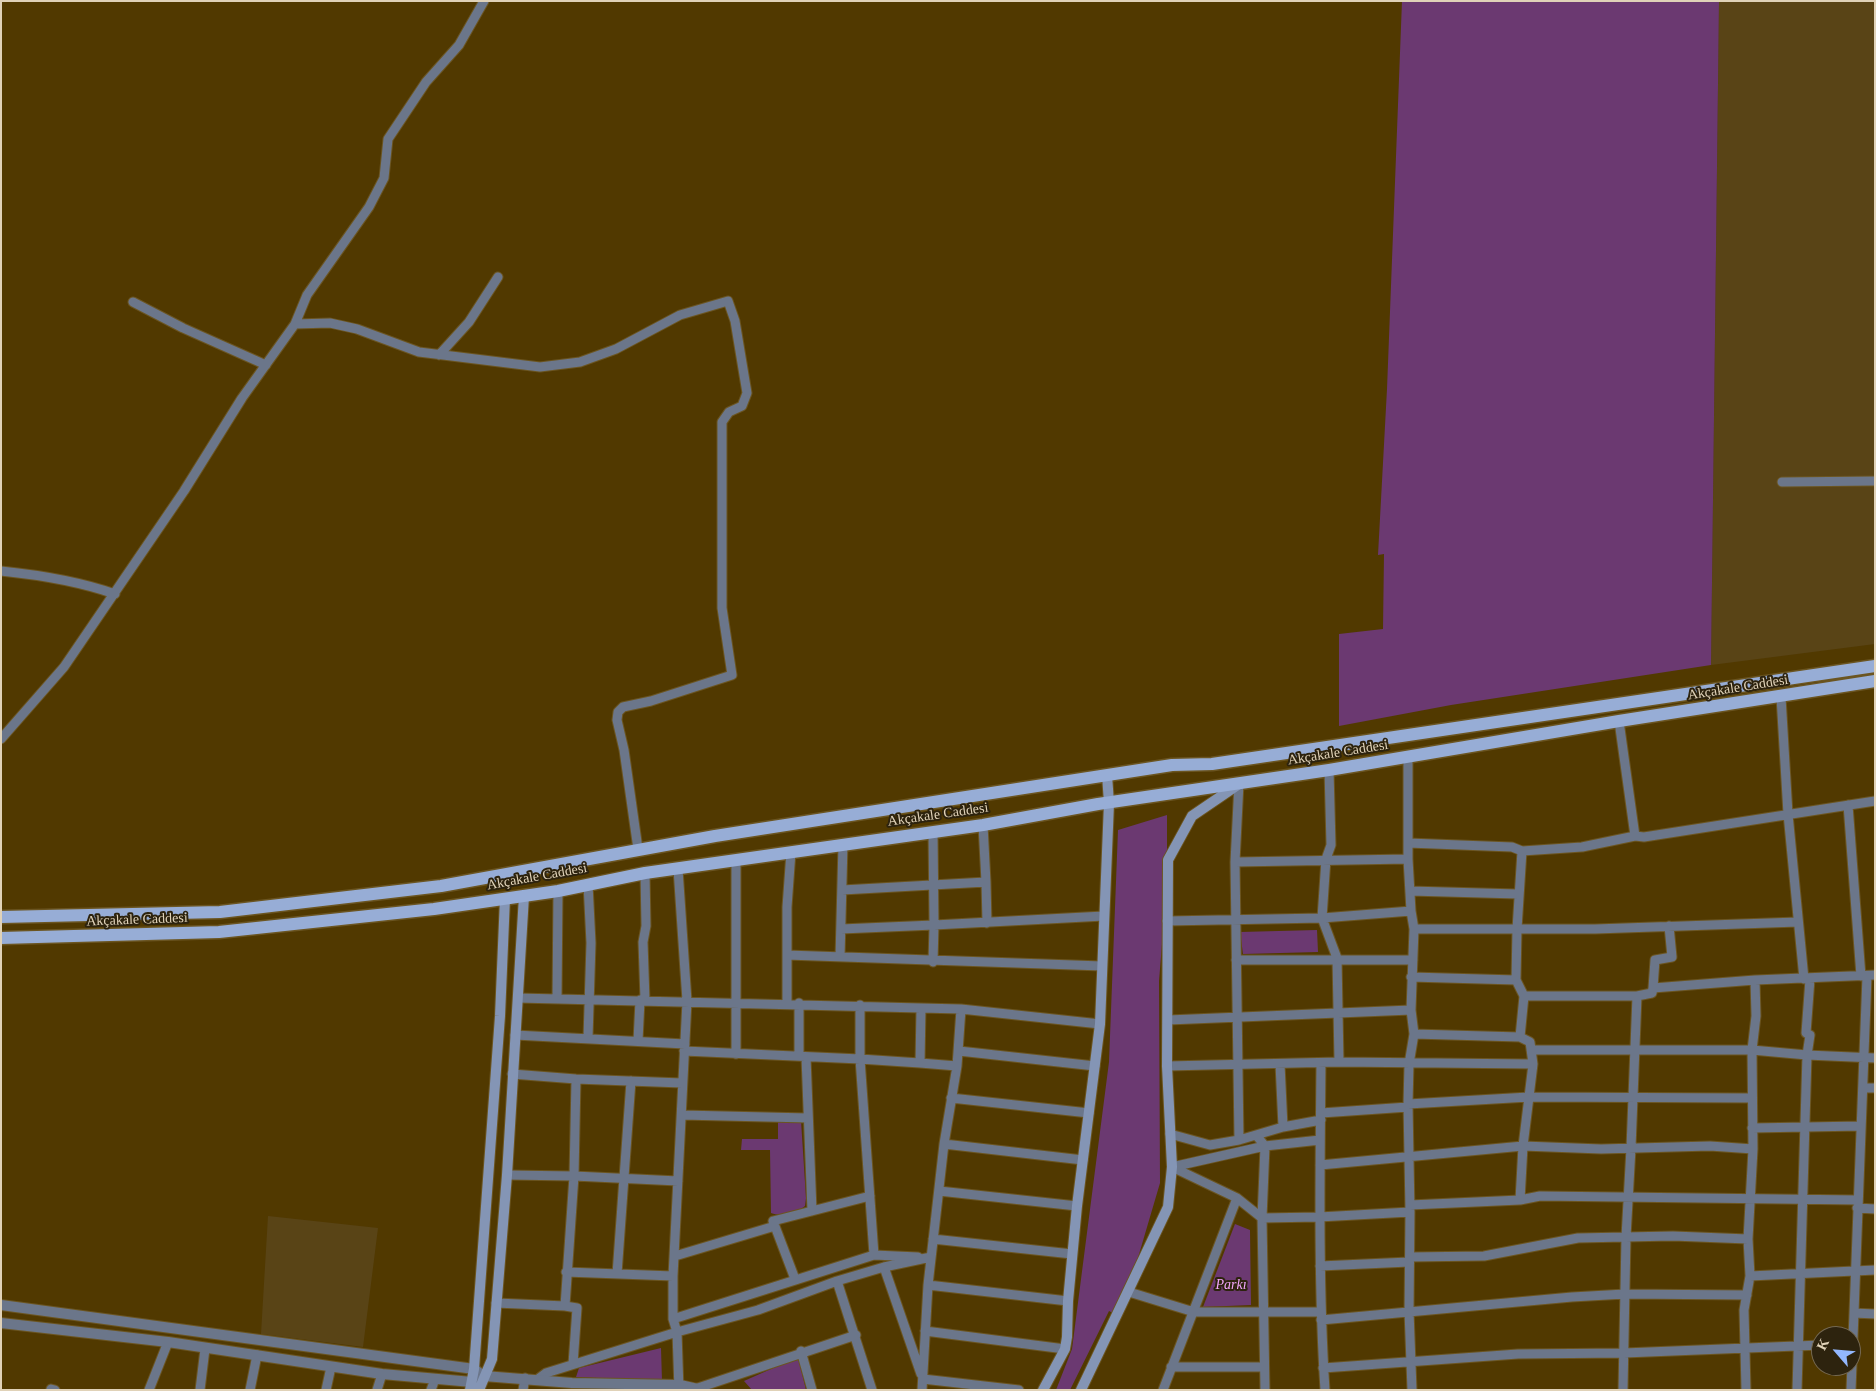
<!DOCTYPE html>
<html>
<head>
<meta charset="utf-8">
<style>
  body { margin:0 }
  #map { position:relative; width:1876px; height:1391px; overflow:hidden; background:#513900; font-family:"Times New Roman",serif }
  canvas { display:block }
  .frame { position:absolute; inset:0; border:2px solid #e0d2b8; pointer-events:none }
  .north { position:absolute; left:1811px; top:1326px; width:50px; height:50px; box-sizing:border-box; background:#2d230e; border:1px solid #756952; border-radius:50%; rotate:297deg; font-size:14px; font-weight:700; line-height:20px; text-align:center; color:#e0d2b8 }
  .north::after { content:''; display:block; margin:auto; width:18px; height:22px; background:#93b7fd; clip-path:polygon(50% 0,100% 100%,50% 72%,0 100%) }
</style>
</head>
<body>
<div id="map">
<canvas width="1876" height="1391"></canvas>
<div class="frame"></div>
<div class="north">K</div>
</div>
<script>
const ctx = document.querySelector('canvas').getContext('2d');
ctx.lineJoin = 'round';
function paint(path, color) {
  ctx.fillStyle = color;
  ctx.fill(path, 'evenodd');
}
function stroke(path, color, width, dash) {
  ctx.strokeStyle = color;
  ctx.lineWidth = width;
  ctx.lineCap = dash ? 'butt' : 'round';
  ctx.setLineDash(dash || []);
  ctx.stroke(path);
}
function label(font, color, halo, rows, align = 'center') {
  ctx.font = font + ' "Times New Roman",serif';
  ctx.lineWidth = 4;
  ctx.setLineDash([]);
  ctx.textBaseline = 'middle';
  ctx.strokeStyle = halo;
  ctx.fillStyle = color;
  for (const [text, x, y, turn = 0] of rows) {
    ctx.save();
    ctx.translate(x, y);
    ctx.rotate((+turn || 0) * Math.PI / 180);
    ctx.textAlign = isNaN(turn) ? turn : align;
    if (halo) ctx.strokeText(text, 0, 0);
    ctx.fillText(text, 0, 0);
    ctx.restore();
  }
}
paint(new Path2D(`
  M1719,1H1875V644L1711,665Z
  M268,1216L378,1228L363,1347L261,1334Z`), '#594416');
paint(new Path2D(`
  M1402,1H1719L1711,665L1451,705L1339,726V634L1383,629L1384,554L1378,555L1387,389Z
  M1167,815V883L1159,981L1160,1183L1132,1278L1115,1314L1109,1311L1070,1390H1056L1072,1349L1109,1062L1118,830Z
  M1317,930L1318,952L1243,954L1240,932Z
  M778,1121H801L806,1198L805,1206C797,1213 782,1217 771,1213L770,1150H741L742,1139H778Z
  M1235,1224L1250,1230L1251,1305L1203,1307Z
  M661,1348L662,1381L576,1377L579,1368Z
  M798,1357L806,1390H752L744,1381Z`), '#6b3971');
const minor = new Path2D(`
  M133,302L183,328L266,365
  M295,324L330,323L357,329L419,352L540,367L580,362L616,349L680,315L728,301L735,321L747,393L742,406L729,412L722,422V608L732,675L651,701L623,707L618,712L617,720L624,750L638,849
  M439,355L469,322L498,277
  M1782,482L1875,481
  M1,571C40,575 78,581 115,594
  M1781,697L1788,814L1804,979
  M1619,721L1635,836
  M1,739L64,667L184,491L242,398L295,324L307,295L369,207L384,178L388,139L426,82L459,45L484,1
  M1408,757V859L1411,911L1414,929L1411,1010L1414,1034L1409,1064L1408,1104L1410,1212L1409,1311L1412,1390
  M1329,770L1331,845L1326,859L1322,918L1337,958L1339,1062
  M1848,805L1861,976
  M983,825L986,882
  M1408,843L1512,847L1522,851
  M1235,862L1408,859
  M678,869L687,1001L673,1276V1319L677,1332L758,1310L837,1281L884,1267L931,1257
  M645,873L646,926L643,942L645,1000
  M588,884L591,943L588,1038
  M842,890L986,882L987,923
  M1410,891L1518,894
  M1167,921L1322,918L1411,911
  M841,929L934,925L933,832
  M1414,929H1595L1798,922
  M787,955V907L791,852
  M840,957L843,844
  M1236,960H1413
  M933,962L934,925L1104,916
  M1411,977L1516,980
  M1653,988L1655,960L1672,957L1669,926
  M1524,996H1637L1652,993L1653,988L1755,980L1875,975
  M518,998L921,1008
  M557,999L558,891
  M787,1003V955L1102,966
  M799,1003V1056
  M860,1005V1059L920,1063L921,1008L961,1009
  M1168,1020L1411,1010
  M1414,1034L1520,1037
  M515,1035L685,1044
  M638,1041L640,1000
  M1531,1050H1752L1807,1055L1810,1035L1806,1033L1810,979
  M684,1051L860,1059L874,1255
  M959,1051L1095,1066
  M736,1054V860
  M806,1057L812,1211
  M920,1063L957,1066
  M1321,1063C1320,1172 1318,1281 1325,1390
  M1280,1064L1283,1127
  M1167,1066L1339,1062L1533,1064
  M512,1074L576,1079L682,1083
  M576,1079L574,1176L678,1181
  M1864,1088H1875
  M951,1098L1089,1113
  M1408,1104L1529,1097L1752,1098
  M1321,1113L1408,1107
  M682,1115L808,1118
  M1752,1128L1861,1126
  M1170,1134L1210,1145L1239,1140L1283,1127L1321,1120
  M1256,1135L1265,1146L1262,1218L1265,1390
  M1239,1140L1235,862L1239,783
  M944,1144L1083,1160
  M1320,1165L1523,1146L1601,1149L1710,1146L1753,1149
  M1172,1167L1237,1198L1262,1218L1319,1217L1410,1212
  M1172,1167L1265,1146L1320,1140
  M939,1191L1077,1206
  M1520,1200L1523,1146L1533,1064L1530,1042L1520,1037L1524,996L1516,980L1517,929L1522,851L1582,847L1635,836L1644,837L1875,801
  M1410,1205L1520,1200L1540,1196L1858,1200
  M1857,1208L1875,1209
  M933,1239L1072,1254
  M675,1256L775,1226
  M1410,1257L1484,1256L1578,1238L1673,1236L1748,1239
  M1320,1266L1409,1262
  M884,1267L921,1374
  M566,1272L673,1276
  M617,1274L631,1081
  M1750,1276L1875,1270
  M795,1279L773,1221L870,1196
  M837,1281L872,1390
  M928,1285L1068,1301
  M1129,1292L1194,1312H1320
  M496,1303L565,1306L574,1176L507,1175
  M565,1306L577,1308L573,1364
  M1854,1313L1875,1314
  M673,1319L874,1255L918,1257
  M1321,1320L1572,1297L1625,1294L1747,1295
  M925,1331L1065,1349
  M801,1351L812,1390
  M1171,1367H1264
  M1323,1368L1518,1354L1624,1353L1821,1345
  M538,1379L546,1373L677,1332L679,1390
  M923,1379L1019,1390
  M51,1389L55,1390
  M695,1389L856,1335
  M149,1390L168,1342
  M200,1390L205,1349
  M250,1390L257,1355
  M326,1390L331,1367
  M377,1390L382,1374
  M431,1390L435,1379
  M523,1390L525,1378
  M922,1390L928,1285L944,1144L957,1066L961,1009L1100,1024
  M1163,1390L1237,1198
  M1623,1390L1626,1237L1631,1148L1637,996
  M1746,1390L1744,1310L1750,1276L1748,1239L1753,1149L1752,1050L1756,1016L1755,980
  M1797,1390L1807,1055L1875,1058
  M1851,1390L1867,976`);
const tertiary = new Path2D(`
  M1,1305L474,1369L481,1374
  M1,1323L168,1342L382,1374L472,1382L484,1376L572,1383L680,1385L702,1390`);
const secondary = new Path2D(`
  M470,1390L474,1369L500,1016L505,898
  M479,1390L492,1359L507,1175L524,896
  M1043,1390L1065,1349L1067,1337L1068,1301L1077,1206L1100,1024L1109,803L1107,775
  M1081,1390L1168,1207L1172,1167L1167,1066L1168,860L1192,816L1239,784`);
const primary = new Path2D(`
  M1,917L220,912L441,886L715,836L1172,765L1212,764L1875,666
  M1,938L219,932L434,909L558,891L645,873L983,825L1098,804L1329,770L1619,721L1875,681`);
stroke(minor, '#6b5521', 11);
stroke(tertiary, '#6b5521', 12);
stroke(secondary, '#6b5521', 12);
stroke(primary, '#6b5521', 15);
stroke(minor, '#6b768a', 9);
stroke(tertiary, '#6b768a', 10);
stroke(secondary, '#8495b5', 10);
stroke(primary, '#97add6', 12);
label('14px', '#e0d2b8', '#2d230e', [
  ["Akçakale Caddesi",1738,688,-9],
  ["Akçakale Caddesi",1338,753,-9],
  ["Akçakale Caddesi",938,815,-8],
  ["Akçakale Caddesi",537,877,-10],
  ["Akçakale Caddesi",137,920,-2]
]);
label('italic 14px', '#f3a6fc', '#2d230e', [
  ["Parkı",1231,1285]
]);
</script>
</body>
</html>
